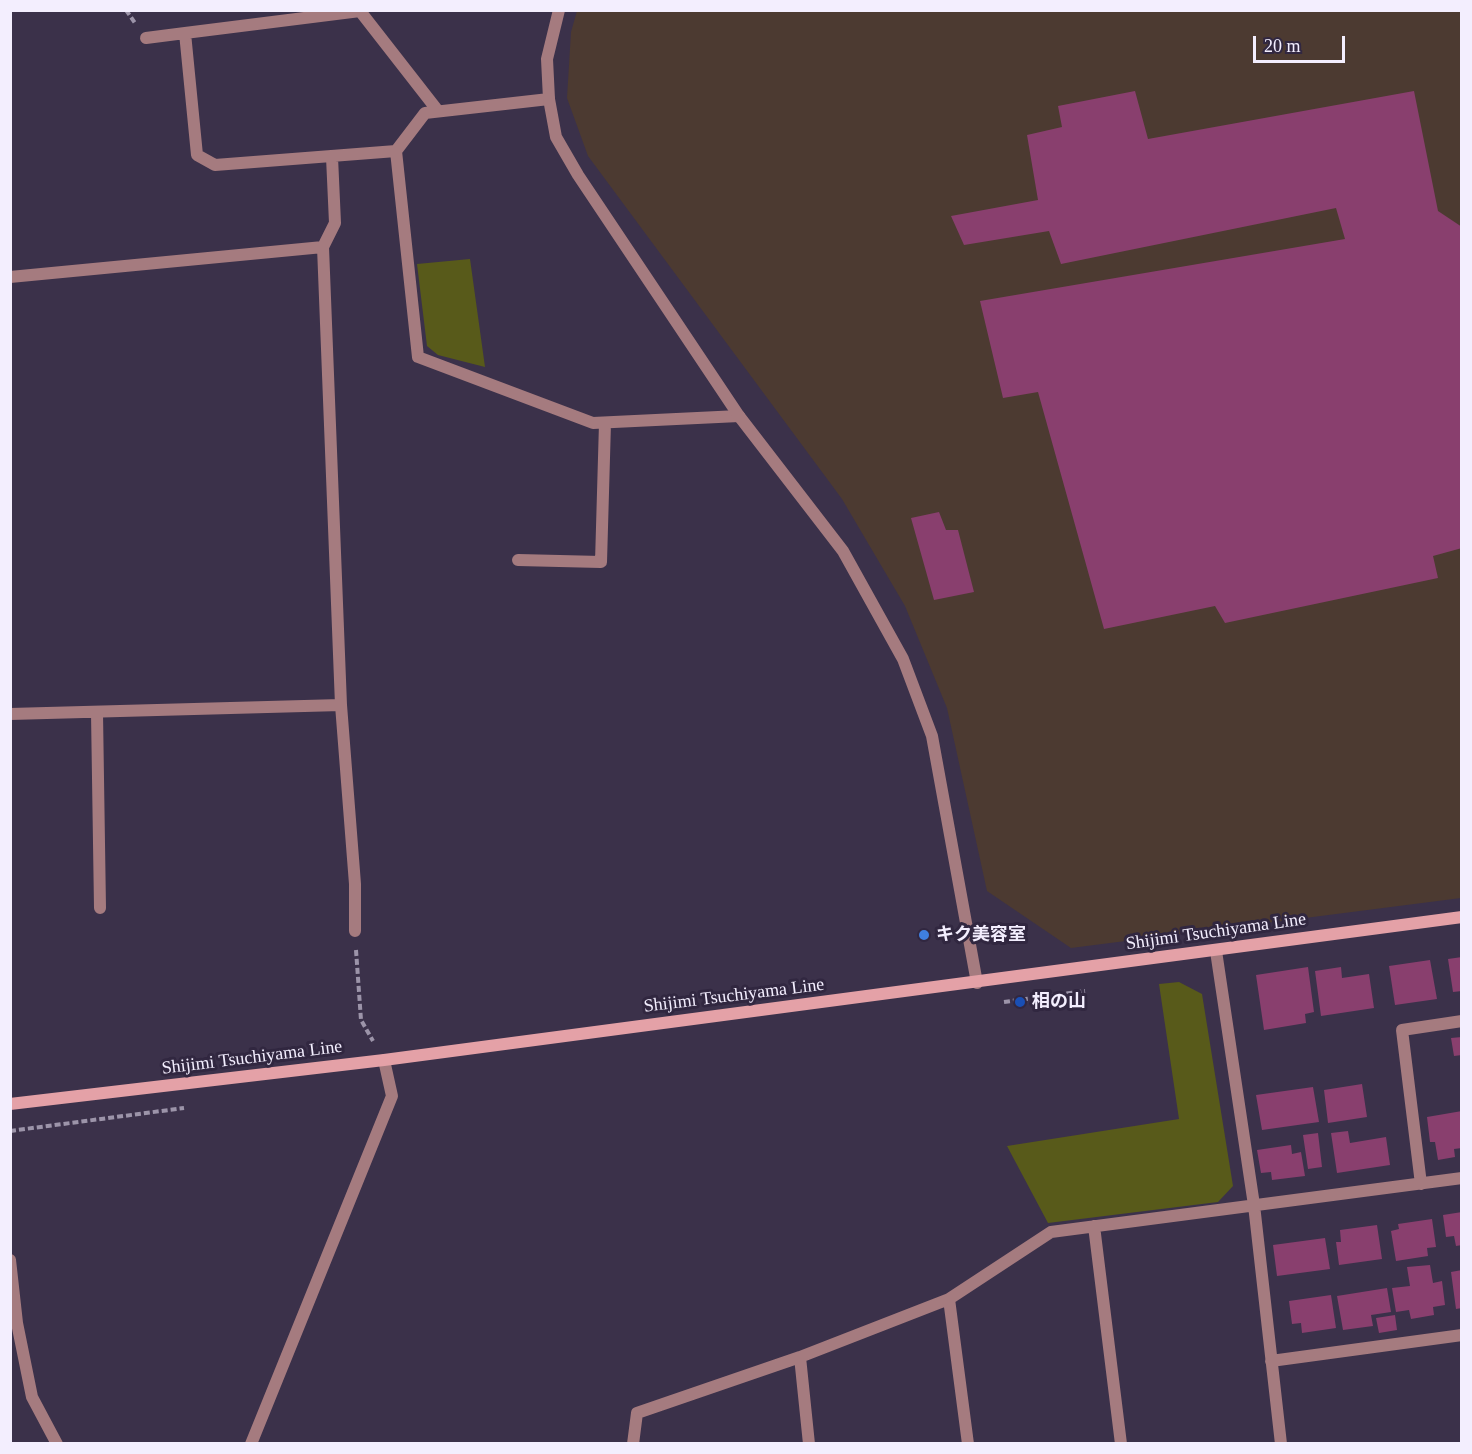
<!DOCTYPE html>
<html>
<head>
<meta charset="utf-8">
<style>
  body { margin:0 }
  #map { position:relative; width:1472px; height:1454px; overflow:hidden; background:#3b314a; font-family:"Times New Roman",serif }
  canvas { display:block }
  .frame { position:absolute; inset:0; border:12px solid #f3eefe; pointer-events:none }
  .scale { position:absolute; left:1253px; top:36px; width:92px; height:27px; box-sizing:border-box; border:3px solid #f3eefe; border-top:0; padding-left:8px; font-size:18px; line-height:21px; white-space:nowrap; color:#f3eefe; -webkit-text-stroke:4px #312740; paint-order:stroke }
</style>
</head>
<body>
<div id="map">
<canvas width="1472" height="1454"></canvas>
<div class="frame"></div>
<div class="scale">20 m</div>
</div>
<script>
const ctx = document.querySelector('canvas').getContext('2d');
ctx.lineJoin = 'round';
function paint(path, color) {
  ctx.fillStyle = color;
  ctx.fill(path, 'evenodd');
}
function stroke(path, color, width, dash) {
  ctx.strokeStyle = color;
  ctx.lineWidth = width;
  ctx.lineCap = dash ? 'butt' : 'round';
  ctx.setLineDash(dash || []);
  ctx.stroke(path);
}
function label(font, color, halo, rows, align = 'center') {
  ctx.font = font + ' "Times New Roman","Noto Sans JP",serif';
  ctx.lineWidth = 6;
  ctx.setLineDash([]);
  ctx.textBaseline = 'middle';
  ctx.strokeStyle = halo;
  ctx.fillStyle = color;
  for (const [text, x, y, turn = 0] of rows) {
    ctx.save();
    ctx.translate(x, y);
    ctx.rotate((+turn || 0) * Math.PI / 180);
    ctx.textAlign = isNaN(turn) ? turn : align;
    if (halo) ctx.strokeText(text, 0, 0);
    ctx.fillText(text, 0, 0);
    ctx.restore();
  }
}
paint(new Path2D(`
  M577,11H1461V898L1071,948L987,891L947,708L905,606L842,499L588,156L567,98L571,32Z`), '#4c3a31');
paint(new Path2D(`
  M470,259L485,367L438,355L427,346L417,264Z
  M1179,982L1202,994L1233,1186L1218,1202L1048,1223L1007,1146L1179,1119L1159,984Z`), '#585a1a');
paint(new Path2D(`
  M1135,91L1148,139L1414,91L1438,211L1462,227V548L1433,556L1438,578L1225,623L1215,606L1104,629L1038,392L1003,398L980,301L1345,239L1336,208L1061,264L1049,231L964,245L951,216L1038,200L1027,135L1062,127L1058,106Z
  M939,512L946,530H958L974,592L934,600L911,518Z
  M1462,957V991L1453,992L1448,959Z
  M1430,960L1437,999L1395,1005L1389,966Z
  M1308,967L1314,1012L1305,1014L1306,1023L1264,1030L1256,975Z
  M1341,967L1342,978L1369,974L1374,1008L1321,1016L1315,971Z
  M1462,1037V1055L1454,1056L1451,1038Z
  M1362,1084L1367,1117L1328,1123L1324,1090Z
  M1313,1087L1319,1122L1262,1130L1256,1095Z
  M1462,1111V1148L1454,1149L1455,1157L1438,1160L1435,1142H1430L1427,1117Z
  M1348,1131L1350,1143L1386,1137L1390,1165L1337,1173L1331,1133Z
  M1318,1133L1322,1167L1308,1169L1303,1135Z
  M1291,1145L1292,1154L1301,1152L1305,1176L1272,1180L1271,1172L1261,1173L1257,1150Z
  M1462,1212V1245L1456,1246L1454,1236L1446,1237L1443,1215Z
  M1432,1219L1436,1247L1427,1248L1428,1256L1396,1261L1391,1231L1399,1229L1398,1224Z
  M1377,1225L1382,1259L1339,1265L1336,1242H1341L1340,1230Z
  M1325,1238L1330,1269L1277,1276L1273,1245Z
  M1430,1265L1433,1283L1442,1281L1445,1305L1433,1307L1434,1315L1411,1319L1409,1310L1396,1312L1392,1288L1410,1286L1407,1267Z
  M1462,1270V1308L1456,1309L1451,1272Z
  M1387,1288L1391,1312L1371,1315L1373,1326L1343,1330L1337,1296Z
  M1331,1295L1336,1328L1302,1333L1301,1323L1292,1324L1289,1301Z
  M1395,1315L1397,1330L1379,1333L1376,1318Z`), '#893f6e');
stroke(new Path2D(`
  M126,10L135,23
  M356,950L361,1020L373,1041
  M1004,1002L1085,991
  M10,1131L184,1108`), '#9c94a9', 4, [6, 3]);
stroke(new Path2D(`
  M146,38L185,33
  M438,111L360,11L185,33L197,155L215,165L396,151L425,113L549,99L547,59L559,10
  M396,151L418,357L593,423L739,416
  M323,247L335,223L332,157
  M10,277L323,247L341,705L355,884V931
  M518,560L601,562L605,423
  M97,713L100,908
  M10,714L341,705
  M1216,951L1254,1205L1281,1444
  M1421,1184L1402,1030L1462,1021
  M1094,1226L1121,1444
  M10,1260L17,1323L32,1397L57,1444
  M949,1299L968,1444
  M800,1357L809,1444
  M1271,1361L1462,1335
  M633,1444L637,1413L800,1357L949,1299L1051,1232L1462,1178`), '#a57b7f', 12);
stroke(new Path2D(`
  M549,99L556,137L578,175L739,416L843,551L903,659L932,736L977,983
  M251,1444L392,1096L384,1060`), '#a57b7f', 12);
stroke(new Path2D(`
  M10,1104L384,1060L1462,917`), '#e4a1a7', 12);
for (const [x, y, r, color] of [
  [924,935,6,"#3f7fe0"],
  [1020,1002,6,"#1a4fb4"]
]) {
  const dot = new Path2D();
  dot.arc(x, y, r, 0, 2 * Math.PI);
  ctx.fillStyle = color;
  ctx.fill(dot);
  stroke(dot, '#312740', 2);
}
label('18px', '#f3eefe', '#312740', [
  ["Shijimi Tsuchiyama Line",1216,932,-8],
  ["Shijimi Tsuchiyama Line",734,996,-7],
  ["Shijimi Tsuchiyama Line",252,1058,-7]
]);
label('bold 18px', '#f3eefe', '#312740', [
  ["キク美容室",936,935],
  ["相の山",1032,1002]
], 'left');
</script>
</body>
</html>
